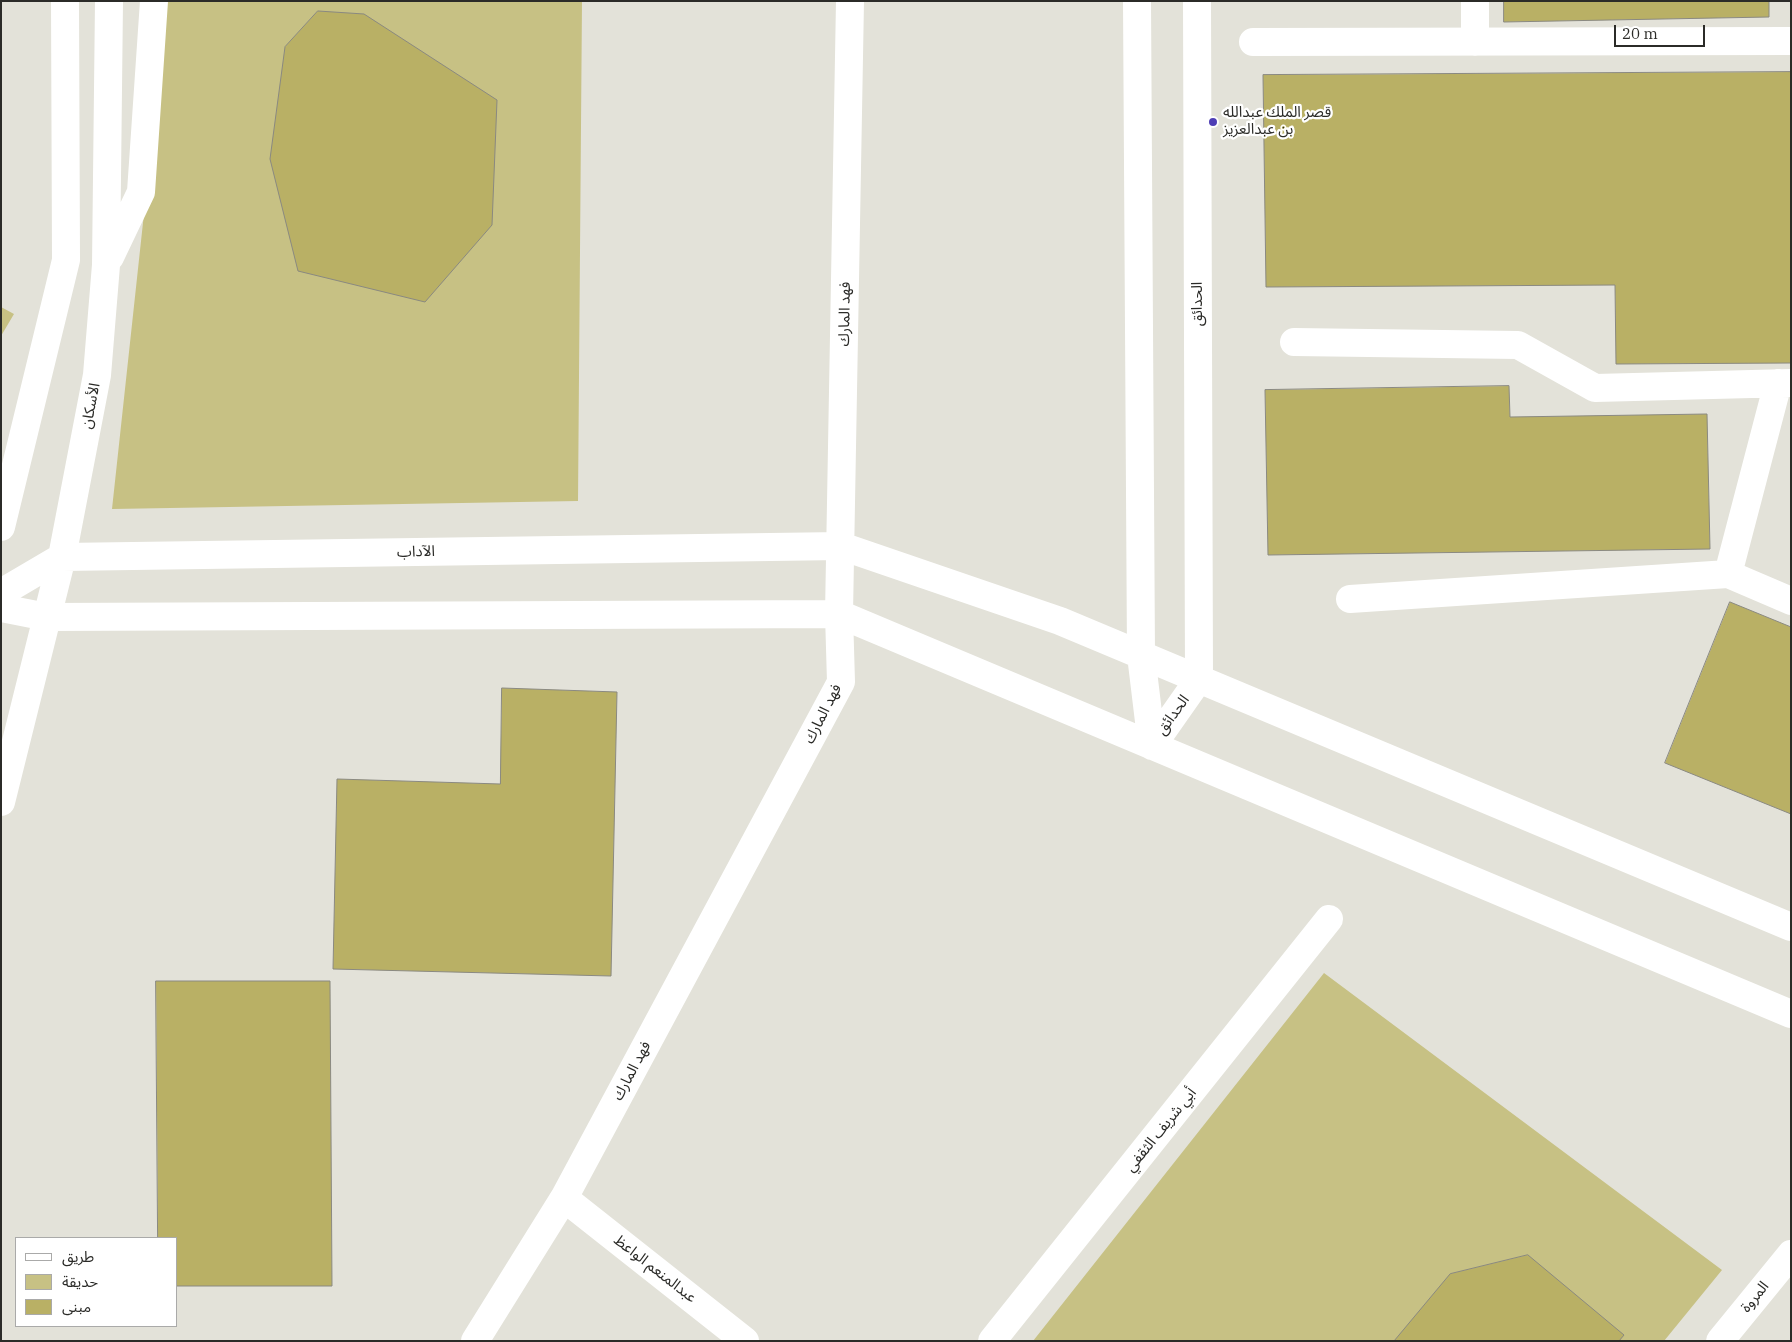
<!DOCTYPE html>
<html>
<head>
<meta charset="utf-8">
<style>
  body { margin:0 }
  #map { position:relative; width:1792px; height:1342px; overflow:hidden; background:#e3e2d9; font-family:"IBM Plex Serif","Noto Sans Arabic",serif }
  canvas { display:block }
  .frame { position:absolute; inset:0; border:2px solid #2b2b28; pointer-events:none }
  .legend { position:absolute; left:15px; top:1237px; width:162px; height:90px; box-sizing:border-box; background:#fff; border:1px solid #aaaaa9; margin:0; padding:6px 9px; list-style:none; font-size:15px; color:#2b2b28 }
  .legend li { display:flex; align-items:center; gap:10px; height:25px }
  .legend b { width:25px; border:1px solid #aaaaa9 }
  .scale { position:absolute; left:1614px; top:25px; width:91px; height:22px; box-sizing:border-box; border:2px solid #2b2b28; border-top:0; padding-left:6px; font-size:15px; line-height:18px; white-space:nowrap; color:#2b2b28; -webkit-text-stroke:4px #fff; paint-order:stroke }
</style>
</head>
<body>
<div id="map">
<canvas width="1792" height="1342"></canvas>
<div class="frame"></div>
<ul class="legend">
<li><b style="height:6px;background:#fff"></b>طريق</li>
<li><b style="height:14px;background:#c7c184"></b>حديقة</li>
<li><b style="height:14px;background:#b9b065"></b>مبنى</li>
</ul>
<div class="scale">20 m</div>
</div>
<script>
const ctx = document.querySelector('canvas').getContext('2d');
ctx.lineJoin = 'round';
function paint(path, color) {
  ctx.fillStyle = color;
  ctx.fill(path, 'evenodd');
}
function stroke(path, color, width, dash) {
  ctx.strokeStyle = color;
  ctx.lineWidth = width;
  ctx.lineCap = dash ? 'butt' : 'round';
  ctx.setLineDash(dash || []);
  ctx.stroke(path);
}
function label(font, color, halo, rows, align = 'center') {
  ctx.font = font + ' "IBM Plex Serif","Noto Sans Arabic",serif';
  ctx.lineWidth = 4.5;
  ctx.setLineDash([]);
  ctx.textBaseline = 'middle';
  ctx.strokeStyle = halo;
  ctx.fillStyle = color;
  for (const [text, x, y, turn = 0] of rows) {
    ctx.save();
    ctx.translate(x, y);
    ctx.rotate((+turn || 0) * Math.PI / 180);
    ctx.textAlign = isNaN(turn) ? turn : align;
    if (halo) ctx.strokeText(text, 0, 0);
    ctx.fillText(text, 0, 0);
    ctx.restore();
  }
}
paint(new Path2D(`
  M167,1H582L578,501L112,509Z
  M1,307L14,314L1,336Z
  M1324,973L1722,1270L1664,1341H1033Z`), '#c7c184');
const building = new Path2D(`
  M1504,1H1769V17L1504,22Z
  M318,11L364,14L497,100L492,225L425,302L298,271L270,159L285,47Z
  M1791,72V363L1616,364L1615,285L1266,287L1263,75Z
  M1509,386L1510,417L1707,414L1710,549L1268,555L1265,390Z
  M1730,602L1791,627V814L1665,763Z
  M502,688L617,692L611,976L333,969L337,779L500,784Z
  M156,981H330L332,1286H176V1238H158Z
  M1528,1255L1624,1335L1619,1341H1394L1450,1274Z`);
paint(building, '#b9b065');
stroke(building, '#8a8981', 1);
stroke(new Path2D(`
  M1137,1L1141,655L1152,746
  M1475,1V42
  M1253,42L1791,41
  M110,257L141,192L154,1
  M1294,342L1518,345L1595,388L1791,383
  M1,527L66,260L65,1
  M1728,574L1778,383
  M1,593L62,557L841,546L1060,621L1791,927
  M1350,599L1728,574L1791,601
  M1,608L47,617L839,614L1791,1014
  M1152,746L1199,679L1197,1
  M1,802L62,557L97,375L106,265L109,1
  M564,1198L745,1341
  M475,1341L564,1198L841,682L839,614L850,1
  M992,1341L1329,919
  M1720,1341L1791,1254`), '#fff', 28);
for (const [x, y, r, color] of [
  [1213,122,5,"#4e3eb5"]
]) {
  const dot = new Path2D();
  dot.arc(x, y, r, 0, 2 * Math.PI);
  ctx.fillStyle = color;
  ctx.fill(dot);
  stroke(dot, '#fff', 2);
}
label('15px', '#2b2b28', '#fff', [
  ["قصر الملك عبدالله",1223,113],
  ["بن عبدالعزيز",1223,130]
], 'left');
label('15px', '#2b2b28', '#fff', [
  ["الحدائق",1198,304,-90],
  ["فهد المارك",845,314,-89],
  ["الأسكان",91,406,-79],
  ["الآداب",416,552,-1],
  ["فهد المارك",823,714,-63],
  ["الحدائق",1173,715,-54],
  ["فهد المارك",632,1071,-62],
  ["أبي شريف الثقفي",1161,1130,-51],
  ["عبدالمنعم الواعظ",655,1269,38],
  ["المروة",1755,1297,-51]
]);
</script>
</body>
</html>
